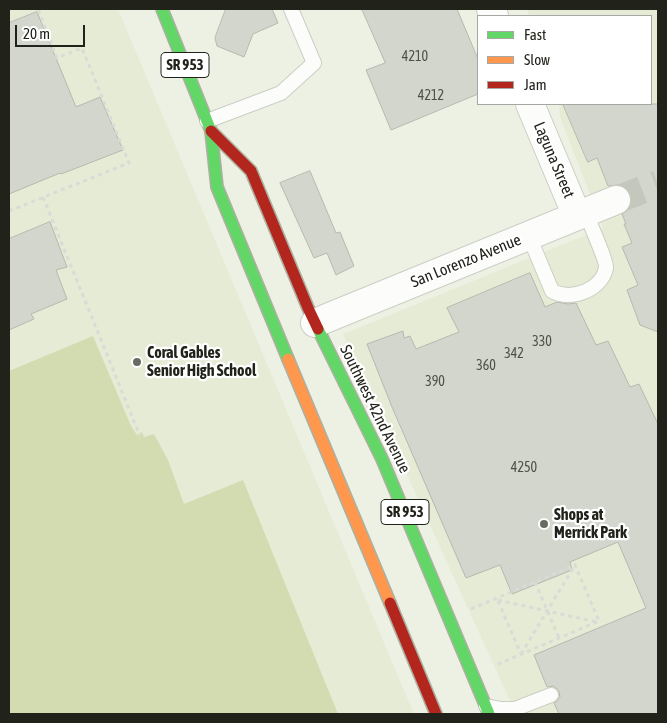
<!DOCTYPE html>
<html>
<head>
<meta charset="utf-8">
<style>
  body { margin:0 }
  #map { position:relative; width:667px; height:723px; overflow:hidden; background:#edf1e4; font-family:"Asap Condensed",sans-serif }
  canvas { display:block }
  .frame { position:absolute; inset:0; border:10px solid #21231b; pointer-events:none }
  .legend { position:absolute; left:477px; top:15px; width:175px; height:90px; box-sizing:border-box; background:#fff; border:1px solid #a6a7a4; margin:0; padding:6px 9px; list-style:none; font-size:15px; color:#21231b }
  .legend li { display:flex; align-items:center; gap:10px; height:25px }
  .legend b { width:25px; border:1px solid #a6a7a4 }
  .scale { position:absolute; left:15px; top:25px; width:70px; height:22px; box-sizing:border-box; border:2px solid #21231b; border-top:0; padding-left:6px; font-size:15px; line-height:18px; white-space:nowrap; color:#21231b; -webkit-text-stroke:4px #fff; paint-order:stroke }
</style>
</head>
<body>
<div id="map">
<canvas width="667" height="723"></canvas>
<div class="frame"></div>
<ul class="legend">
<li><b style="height:6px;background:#63d668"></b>Fast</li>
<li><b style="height:6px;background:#ff974d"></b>Slow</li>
<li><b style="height:6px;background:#b3261e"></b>Jam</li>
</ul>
<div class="scale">20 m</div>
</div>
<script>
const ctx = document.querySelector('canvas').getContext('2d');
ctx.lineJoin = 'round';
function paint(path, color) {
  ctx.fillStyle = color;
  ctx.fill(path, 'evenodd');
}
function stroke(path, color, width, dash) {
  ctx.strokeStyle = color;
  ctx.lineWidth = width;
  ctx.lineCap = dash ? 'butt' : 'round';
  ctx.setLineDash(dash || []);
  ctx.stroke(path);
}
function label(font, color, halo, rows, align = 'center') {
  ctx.font = font + ' "Asap Condensed",sans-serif';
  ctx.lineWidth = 4.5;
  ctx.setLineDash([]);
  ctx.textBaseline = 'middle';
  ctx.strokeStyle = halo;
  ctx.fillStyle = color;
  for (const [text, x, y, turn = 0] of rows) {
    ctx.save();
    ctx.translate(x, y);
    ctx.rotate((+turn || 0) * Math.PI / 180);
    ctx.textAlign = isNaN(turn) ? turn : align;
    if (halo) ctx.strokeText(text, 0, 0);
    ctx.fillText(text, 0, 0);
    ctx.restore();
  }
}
paint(new Path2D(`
  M9,9H118L414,714H9Z
  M526,9H658V714H516L343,334L603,228L560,117L559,104H651V16H530Z`), '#e6ebd5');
paint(new Path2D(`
  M93,336L131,426L137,435L142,432L144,437L154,434L168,460L184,504L243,480L338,714H9V371Z`), '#d3dcb1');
const building = new Path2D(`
  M226,9H272L278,23L253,34L244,57L217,46L215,38Z
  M362,9H457L478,59V94L391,130L366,70L385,63Z
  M37,12L76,107L100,97L123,150L61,174L60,173L9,194V23Z
  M563,104H658V332L640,325L627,290L638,285L622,247L632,243L624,224H626L622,214L628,210L631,203L630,194L625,187L619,185L608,186L597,158L588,162Z
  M310,171L336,233L340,232L354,266L336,275L327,253L314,258L280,183Z
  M50,222L67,267L56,270L67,299L31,314L34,319L9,330V239Z
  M530,273L545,307L557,302L568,304L576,303L596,345L608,341L630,387L639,384L658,424V714H559L554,703L557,701L560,697L559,691L557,689L553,686L547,687L534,655L646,608L618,542L570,562L572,570L512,594L500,565L466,578L392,407L367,344L403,331L404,338L410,336L416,349L459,332L447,308Z`);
paint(building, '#d3d6cc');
stroke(building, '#b6b9af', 1);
stroke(new Path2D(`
  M616,200L658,184`), '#c4c8bc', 28, [28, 14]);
const lane = new Path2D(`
  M207,121L281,93L314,63L291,9
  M529,236L552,291C563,297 574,296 586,291C595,287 604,279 606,268C607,261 589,222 586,213
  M486,706L501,709H515L551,695`);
const street = new Path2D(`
  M491,9L494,16
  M530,104L577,216
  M315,323L616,200`);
const fast = new Path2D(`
  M162,9L211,131L217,187L288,359
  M318,329L382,459L489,714`);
const slow = new Path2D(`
  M288,359L390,603`);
const jam = new Path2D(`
  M211,131L251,171L308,308L318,329
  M390,603L436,714`);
stroke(lane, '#cbcec4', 16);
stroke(street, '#cbcec4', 30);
stroke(fast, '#adb0a1', 14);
stroke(slow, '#adb0a1', 14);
stroke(jam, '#adb0a1', 14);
stroke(new Path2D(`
  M43,197L140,436
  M9,211L129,163L82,48L57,58L38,9
  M535,582L559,638
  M498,600L597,622
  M498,601L521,654
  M471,609L575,565L599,621L496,665
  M521,654L575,565`), '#d9dbd6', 3, [4, 4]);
stroke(lane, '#fcfdfb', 14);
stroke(street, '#fcfdfb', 28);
stroke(fast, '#63d668', 11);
stroke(slow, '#ff974d', 11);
stroke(jam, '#b3261e', 11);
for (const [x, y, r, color] of [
  [137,362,5,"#686b61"],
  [544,524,5,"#686b61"]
]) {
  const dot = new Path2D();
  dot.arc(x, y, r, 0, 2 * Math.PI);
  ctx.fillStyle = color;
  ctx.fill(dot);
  stroke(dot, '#fff', 2);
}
label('14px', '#4e5047', null, [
  ["4210",415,57],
  ["4212",431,96],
  ["330",542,342],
  ["342",514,354],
  ["360",486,366],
  ["390",435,382],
  ["4250",524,468]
]);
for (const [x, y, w] of [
  [185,65,48],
  [405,512,48]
]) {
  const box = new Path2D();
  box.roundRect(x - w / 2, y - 12.5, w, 25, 4);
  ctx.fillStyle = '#fff';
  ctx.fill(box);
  stroke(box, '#21231b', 1);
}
label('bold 15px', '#21231b', null, [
  ["SR 953",185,65],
  ["SR 953",405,512]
]);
label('16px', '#21231b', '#fff', [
  ["Laguna Street",554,160,67],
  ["San Lorenzo Avenue",466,261,-22],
  ["Southwest 42nd Avenue",375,409,64]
]);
label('bold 16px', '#21231b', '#fff', [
  ["Coral Gables",147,353],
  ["Senior High School",147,371],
  ["Shops at",554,515],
  ["Merrick Park",554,533]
], 'left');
</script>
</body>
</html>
